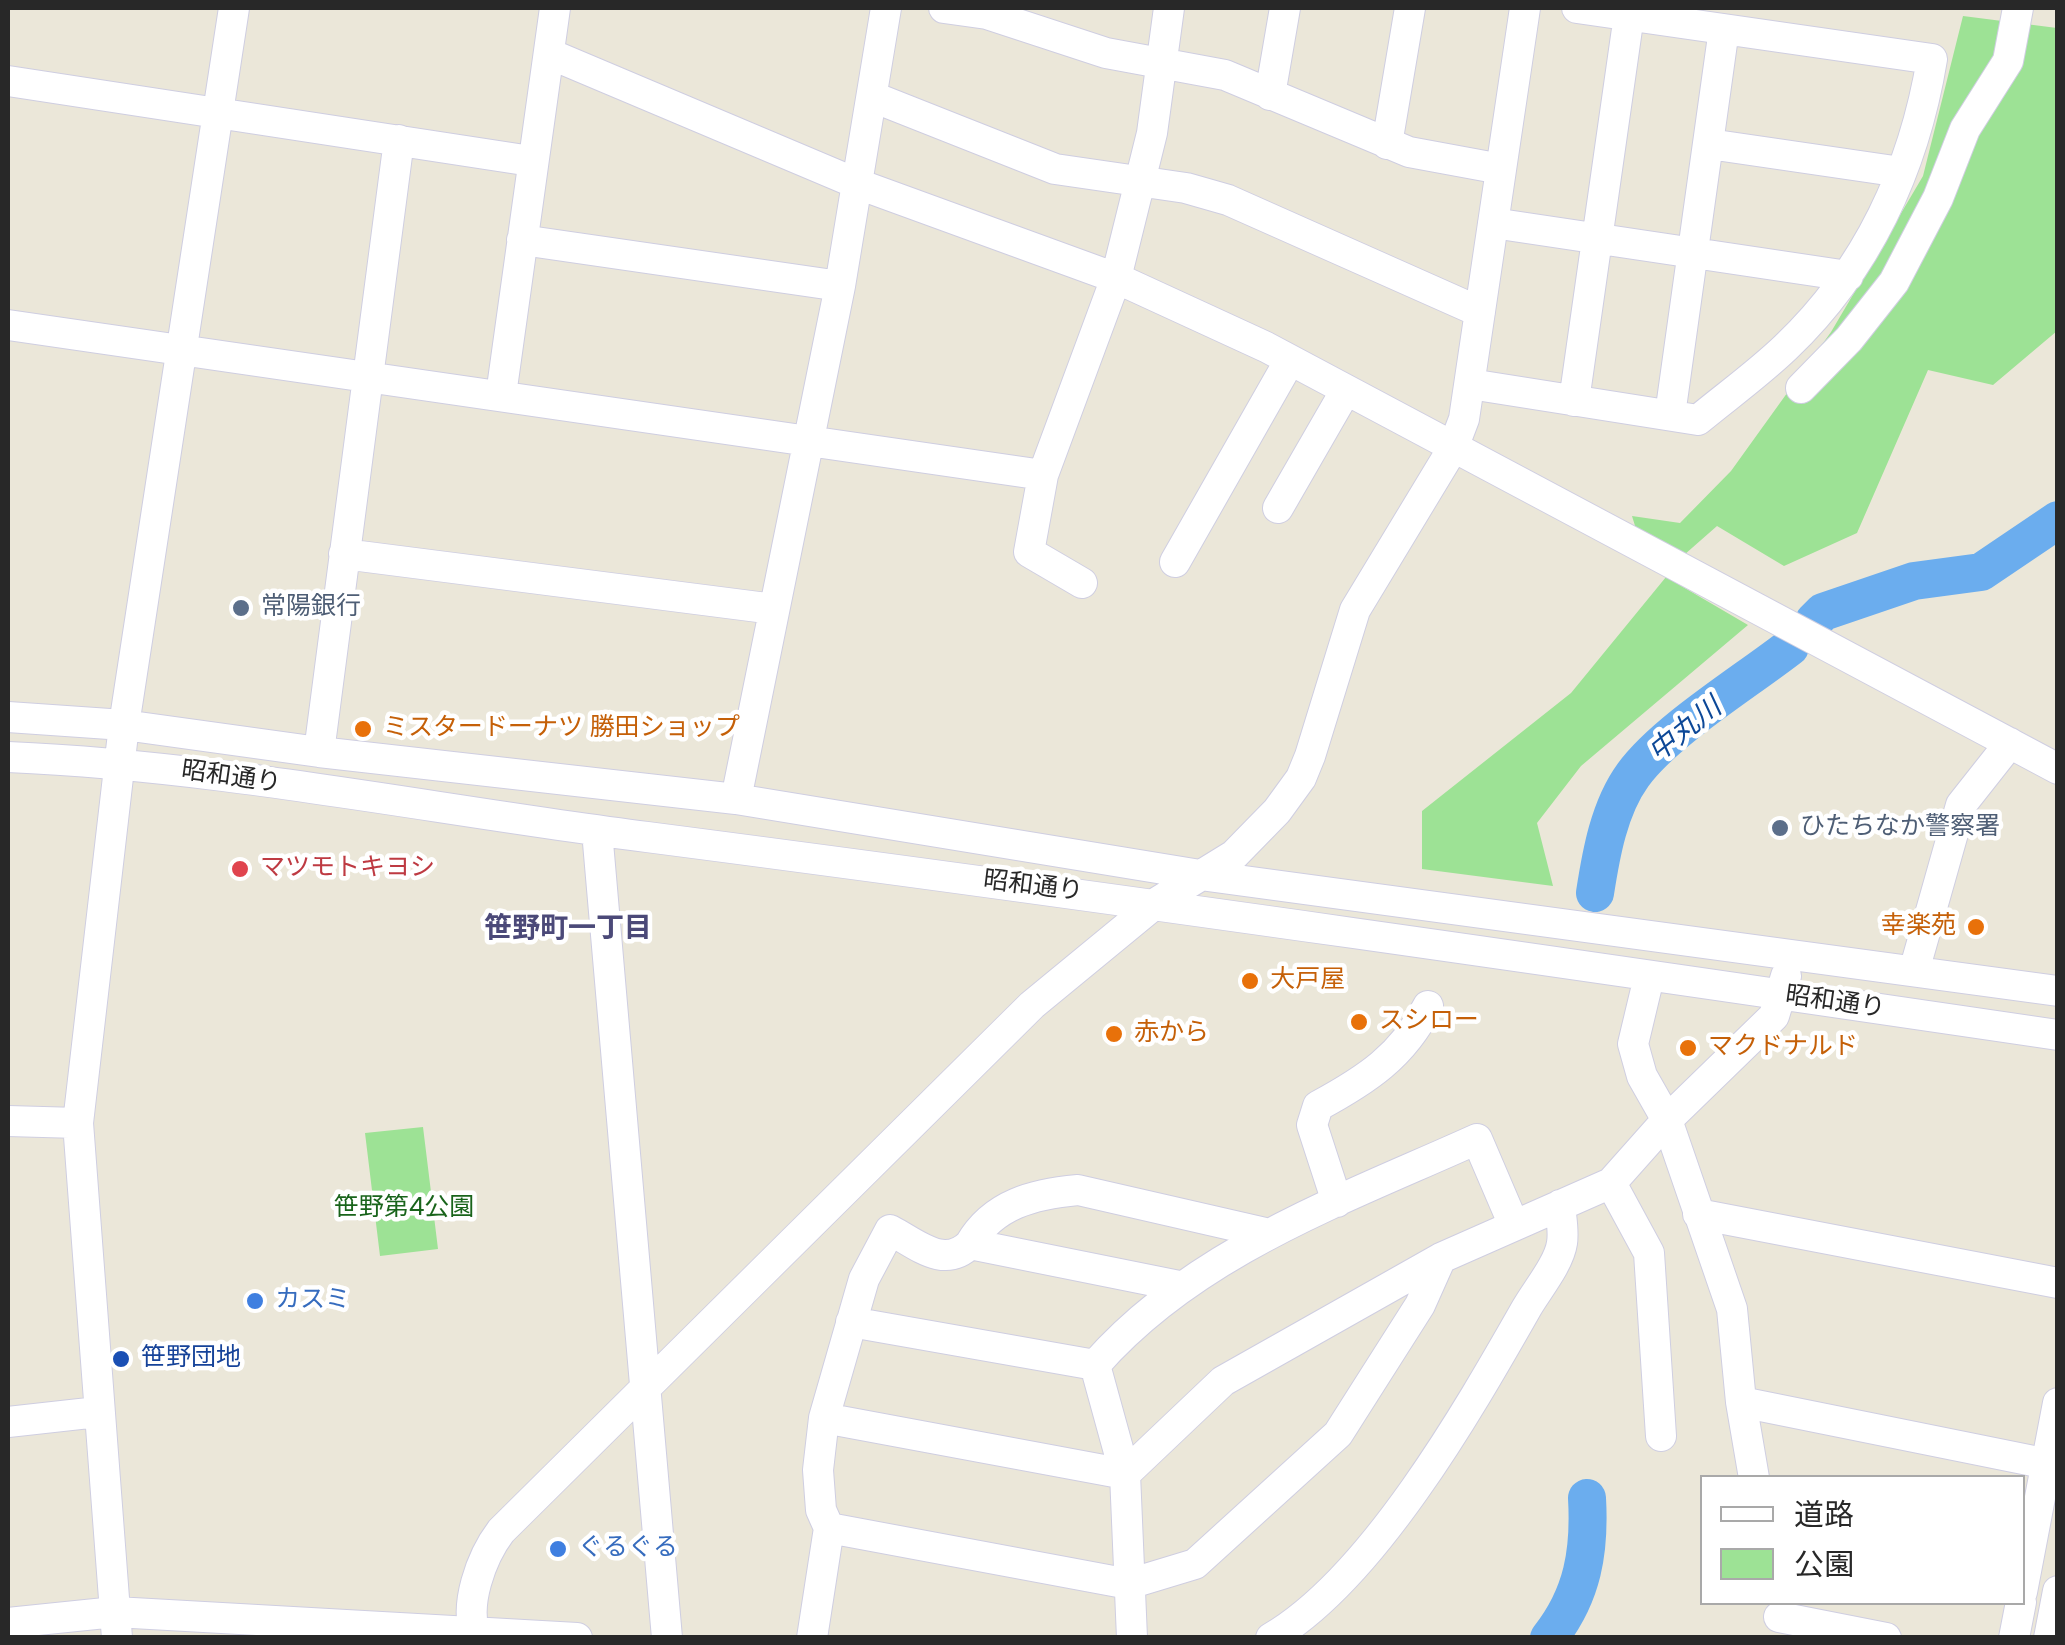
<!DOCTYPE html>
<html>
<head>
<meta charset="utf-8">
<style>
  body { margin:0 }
  #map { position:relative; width:2065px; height:1645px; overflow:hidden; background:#ebe7d9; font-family:Poppins,"Noto Sans JP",sans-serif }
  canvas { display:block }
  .frame { position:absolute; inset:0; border:10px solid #282828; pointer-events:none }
  .legend { position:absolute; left:1700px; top:1475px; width:325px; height:130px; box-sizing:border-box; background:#fff; border:2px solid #a9a9a9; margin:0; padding:12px 18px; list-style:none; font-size:30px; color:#282828 }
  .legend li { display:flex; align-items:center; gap:20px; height:50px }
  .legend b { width:50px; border:2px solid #a9a9a9 }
</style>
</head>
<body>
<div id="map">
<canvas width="2065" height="1645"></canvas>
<div class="frame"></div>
<ul class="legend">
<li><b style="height:12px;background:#fff"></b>道路</li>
<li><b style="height:28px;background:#9de295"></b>公園</li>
</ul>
</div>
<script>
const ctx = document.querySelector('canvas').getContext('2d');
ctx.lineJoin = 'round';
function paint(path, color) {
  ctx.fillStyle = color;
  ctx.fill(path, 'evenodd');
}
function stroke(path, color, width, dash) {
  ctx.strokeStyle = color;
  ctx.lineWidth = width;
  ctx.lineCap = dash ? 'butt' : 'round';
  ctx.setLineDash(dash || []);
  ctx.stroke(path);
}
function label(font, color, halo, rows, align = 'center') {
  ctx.font = font + ' Poppins,"Noto Sans JP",sans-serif';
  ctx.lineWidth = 9;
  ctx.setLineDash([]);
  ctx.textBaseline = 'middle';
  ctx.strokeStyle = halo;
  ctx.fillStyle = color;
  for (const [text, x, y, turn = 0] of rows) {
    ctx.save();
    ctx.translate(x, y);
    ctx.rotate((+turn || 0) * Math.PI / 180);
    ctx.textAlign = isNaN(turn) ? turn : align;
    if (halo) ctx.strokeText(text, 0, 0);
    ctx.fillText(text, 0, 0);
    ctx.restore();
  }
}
paint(new Path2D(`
  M1963,16L2057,28V331L1993,385L1928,370L1857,533L1784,566L1717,526L1684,555L1640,542L1632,516L1680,523L1731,471L1831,332L1923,176Z
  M1666,577L1748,625L1581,766L1537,823L1553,886L1422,869V811L1571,693Z
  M423,1127L438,1249L380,1256L365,1133Z`), '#9de295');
stroke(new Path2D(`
  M1814,621L1823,612L1914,581L1981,572L2058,520
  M1595,893C1601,854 1609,808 1633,775C1665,731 1745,682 1790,647
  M1549,1638C1583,1595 1590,1551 1587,1498`), '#6badee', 38);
const minor = new Path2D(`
  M944,8L987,14L1106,53L1225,75L1409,152L1501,169
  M550,54L858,184L1116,278L1266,347L2058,769
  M8,81L531,161
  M1270,95L1285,8
  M873,97L1055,169L1186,188L1228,200L1480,312
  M1387,144L1410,8
  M1709,144L1901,172
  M1493,223L1848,276
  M522,240L840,286
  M8,325L1043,475L1116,278L1152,133L1169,8
  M1470,384L1698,420C1727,396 1759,373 1786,347C1867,270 1914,169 1932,59L1577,8
  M1801,388L1849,339L1894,282L1938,198L1965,129L2008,61L2018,8
  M501,395L555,8
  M1574,401L1629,15
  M1670,415L1724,29
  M1043,475L1029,552L1082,583
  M1278,508L1346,390
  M344,554L774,609
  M1175,562L1290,360
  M8,717L124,725L319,752L736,799L1200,875L2058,991
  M319,752L399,140
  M8,757C222,766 434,810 647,837C1118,898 1588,966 2058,1035
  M736,799L840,286L886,8
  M597,831L667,1638
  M1914,971L1961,805L2010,743
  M1649,977L1633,1044L1642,1076L1667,1120L1732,1309L1741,1402L1754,1478
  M8,1121L78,1123
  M1611,1183L1649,1253L1661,1436
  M1337,1202L1312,1125L1318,1106C1366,1080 1403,1056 1428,1006
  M1698,1214L2058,1283
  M970,1244C993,1204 1034,1194 1078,1190L1270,1234
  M851,1322L1095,1365
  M1095,1365C1194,1252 1342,1200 1477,1139L1513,1223
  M1095,1365L1125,1474L1132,1638
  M1741,1402L2058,1466
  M824,1418L1125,1474
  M8,1422L98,1412
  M1125,1474L1223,1381L1441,1258L1611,1183L1667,1120L1774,1016L1786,976
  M829,1528L1129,1584L1195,1564L1338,1434L1420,1305L1441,1258
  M2022,1592L2058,1403
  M1779,1617L1886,1638
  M8,1623L115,1612L577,1638
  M117,1638L78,1123L124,725L234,8
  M477,1638C462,1607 482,1556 501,1531L1032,1005L1156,903L1234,855L1277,811L1301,778L1310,756L1355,610L1453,448L1464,419L1525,8
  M812,1638L829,1528L821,1510L818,1470L824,1418L864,1279L890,1230C917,1244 944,1270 970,1244L1179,1286
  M1271,1638C1372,1579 1468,1411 1526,1309C1536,1291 1559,1264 1562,1243C1564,1231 1561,1217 1560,1205
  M2014,1638L2021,1602
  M2049,1638L2058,1591`);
stroke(minor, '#cfcee1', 32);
stroke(minor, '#fff', 30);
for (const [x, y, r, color] of [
  [241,608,10,"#5c6f8a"],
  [363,729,10,"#e8710a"],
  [1780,828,10,"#5c6f8a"],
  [240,869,10,"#e0444e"],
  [1976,927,10,"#e8710a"],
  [1250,981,10,"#e8710a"],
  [1359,1022,10,"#e8710a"],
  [1114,1034,10,"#e8710a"],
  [1688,1048,10,"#e8710a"],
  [255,1301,10,"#3f7fe0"],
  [121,1359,10,"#1a4fb4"],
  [558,1549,10,"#3f7fe0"]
]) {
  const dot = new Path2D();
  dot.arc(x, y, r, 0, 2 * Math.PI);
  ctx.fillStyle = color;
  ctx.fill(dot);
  stroke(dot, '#fff', 4);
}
label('25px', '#4e5e75', '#fff', [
  ["常陽銀行",261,608],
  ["ひたちなか警察署",1800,828]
], 'left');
label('25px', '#c56008', '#fff', [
  ["ミスタードーナツ 勝田ショップ",383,729],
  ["幸楽苑",1956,927,"right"],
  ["大戸屋",1270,981],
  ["スシロー",1379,1022],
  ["赤から",1134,1034],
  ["マクドナルド",1708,1048]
], 'left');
label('25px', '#282828', '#fff', [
  ["昭和通り",231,778,8],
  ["昭和通り",1033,887,7],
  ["昭和通り",1835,1003,8]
]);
label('25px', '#be3a42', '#fff', [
  ["マツモトキヨシ",260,869]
], 'left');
label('25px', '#19641b', '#fff', [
  ["笹野第4公園",404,1209]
]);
label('25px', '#366cbe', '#fff', [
  ["カスミ",275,1301],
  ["ぐるぐる",578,1549]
], 'left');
label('25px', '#164399', '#fff', [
  ["笹野団地",141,1359]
], 'left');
label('italic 28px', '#0d4897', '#fff', [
  ["中丸川",1686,731,-39]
]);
label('bold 28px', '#4b4978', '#fff', [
  ["笹野町一丁目",568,930]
]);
</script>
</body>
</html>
